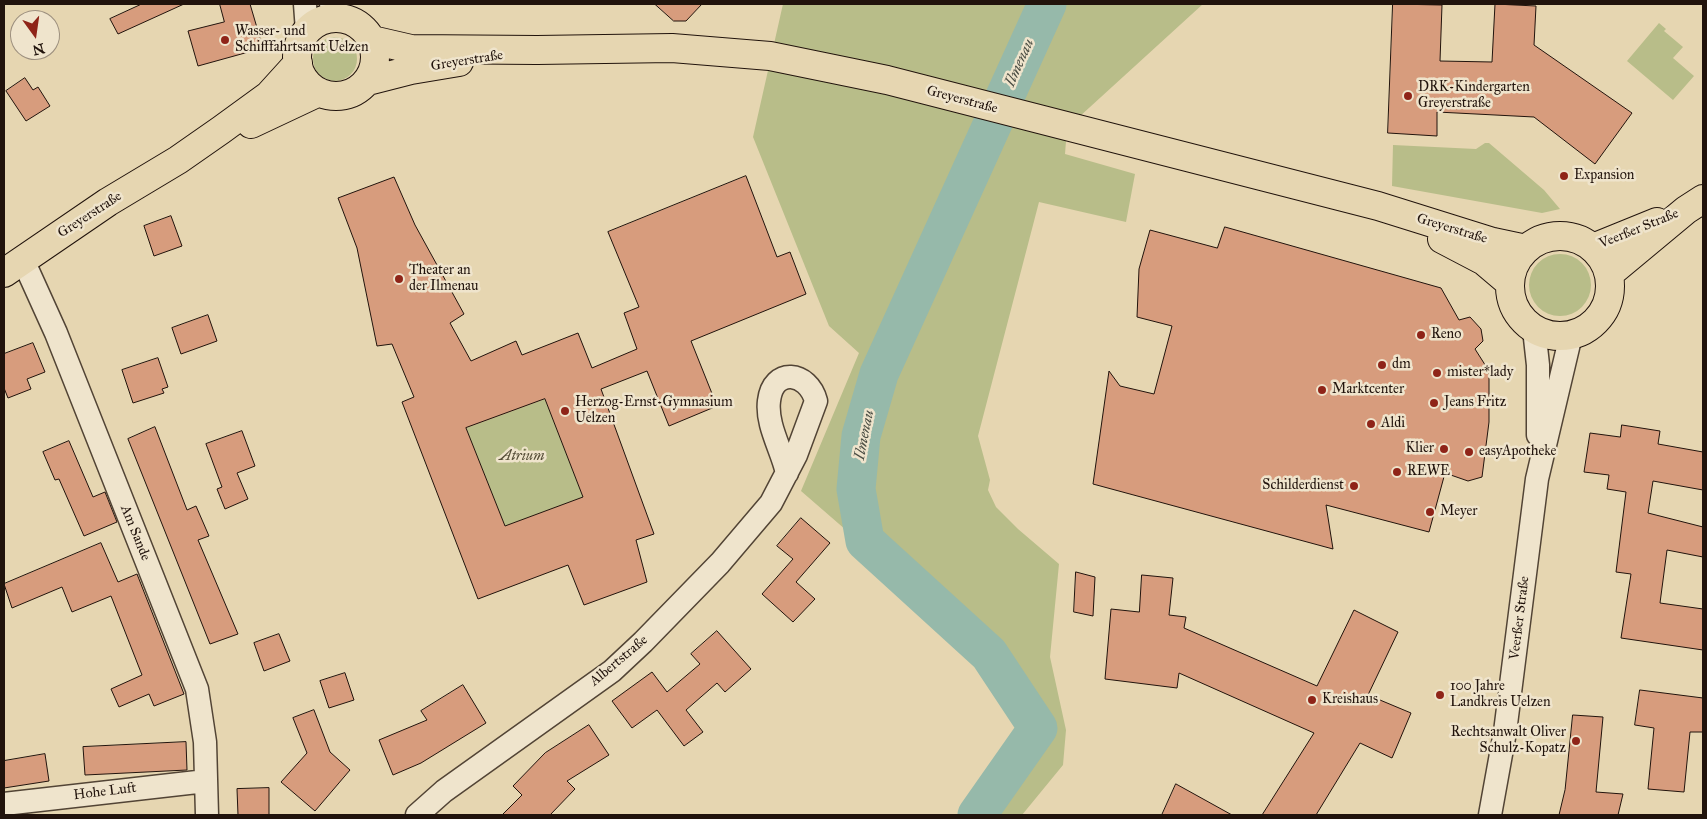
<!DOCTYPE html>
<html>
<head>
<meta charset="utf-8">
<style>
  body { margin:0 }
  #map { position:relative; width:1707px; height:819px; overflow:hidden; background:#e6d6b1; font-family:"IM FELL Great Primer",serif }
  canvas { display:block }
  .frame { position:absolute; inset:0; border:5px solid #21130c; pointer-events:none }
  .north { position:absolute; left:10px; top:10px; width:50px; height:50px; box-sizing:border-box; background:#efe4cc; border:1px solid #9d907f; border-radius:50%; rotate:166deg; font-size:14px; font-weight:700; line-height:20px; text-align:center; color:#21130c }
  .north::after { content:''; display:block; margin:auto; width:18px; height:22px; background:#8f2418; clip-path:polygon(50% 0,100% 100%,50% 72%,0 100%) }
</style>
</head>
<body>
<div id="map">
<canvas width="1707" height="819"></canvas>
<div class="frame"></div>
<div class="north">N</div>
</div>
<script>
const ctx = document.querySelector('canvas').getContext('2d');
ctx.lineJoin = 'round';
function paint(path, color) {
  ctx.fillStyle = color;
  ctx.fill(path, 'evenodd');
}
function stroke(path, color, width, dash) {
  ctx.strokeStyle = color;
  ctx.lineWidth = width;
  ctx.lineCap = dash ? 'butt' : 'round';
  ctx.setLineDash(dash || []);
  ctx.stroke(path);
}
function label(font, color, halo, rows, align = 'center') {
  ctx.font = font + ' "IM FELL Great Primer",serif';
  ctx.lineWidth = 5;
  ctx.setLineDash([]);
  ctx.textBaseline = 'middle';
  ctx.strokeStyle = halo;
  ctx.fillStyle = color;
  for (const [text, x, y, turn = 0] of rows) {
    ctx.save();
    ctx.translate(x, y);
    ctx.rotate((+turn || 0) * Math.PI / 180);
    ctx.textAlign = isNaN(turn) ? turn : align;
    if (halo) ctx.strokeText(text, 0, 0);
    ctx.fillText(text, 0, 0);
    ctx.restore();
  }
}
paint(new Path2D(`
  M783,4H1203L1067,128L1065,154L1135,174L1126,222L1039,202L978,436L990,480L988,490L996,507L1018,529L1059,564L1050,657L1066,730L1063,765L1022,815H977L1038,728L989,654L801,491L859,353L829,326L753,137Z
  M1659,23L1666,29L1664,31L1683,47L1673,58L1694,76L1673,100L1627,61Z
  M313 59a22 22 0 1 1 44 0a22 22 0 1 1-44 0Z
  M1485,143H1489L1544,190L1560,209L1542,213L1392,186L1393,145L1476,149Z
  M1529 285a31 31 0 1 1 62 0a31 31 0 1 1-62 0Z
  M545,399L583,497L505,526L466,428Z`), '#b8bd89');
stroke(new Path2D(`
  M977,815L1038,728L989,654L865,541L856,489L861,436L879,374L1047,4`), '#96b9aa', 39);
const building = new Path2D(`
  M142,4H184L118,34L110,19Z
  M220,4H250L263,48L198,66L188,31L224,22Z
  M655,4H702L686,21H674Z
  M1393,4L1442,5L1440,61L1492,62L1495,4L1536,6L1534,45L1632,113L1595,164L1534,117L1437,112V136L1388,133Z
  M25,78L33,90L38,87L50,106L26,121L6,91Z
  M746,176L777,257L790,252L806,294L691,341L717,406L669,426L647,371L601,389L654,534L636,540L647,582L584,605L568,565L478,599L402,402L414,397L392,344L377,346L357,248L338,198L394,177L415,225L464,314L450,323L471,361L516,341L522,355L578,333L592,368L637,349L624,313L639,307L608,232ZM545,399L583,497L505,526L466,428Z
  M171,216L182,246L154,256L144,226Z
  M1225,227L1441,288L1459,320L1470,317L1481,329L1483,341L1475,349L1489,371V422L1482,477L1468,481L1445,473L1429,532L1326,505L1333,549L1093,484L1109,371L1120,386L1154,394L1172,326L1137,317L1139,269L1150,230L1217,248Z
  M208,315L217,341L181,354L172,328Z
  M33,343L45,372L27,379L31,389L8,398L4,388V354Z
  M158,358L168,387L162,389L164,393L133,403L122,370Z
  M1622,425L1660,431L1658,444L1703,452V490L1653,481L1648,513L1703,527V557L1667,550L1660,603L1703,609V650L1621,638L1631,574L1616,572L1626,492L1607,489L1609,475L1584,472L1590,433L1620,437Z
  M155,427L187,510L196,506L209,536L198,540L238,634L210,644L128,439Z
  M242,431L255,466L237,473L248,499L225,509L217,489L222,487L206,444Z
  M69,441L93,497L105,492L117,522L84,536L59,479L55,480L43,452Z
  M801,518L830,543L796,582L815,599L793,622L762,594L793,559L777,546Z
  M101,543L118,582L137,574L184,694L154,706L149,694L119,707L111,689L142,675L111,596L72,612L62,587L12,608L4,584Z
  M1076,572L1095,577L1093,616L1074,612Z
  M1142,575L1173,578L1169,615L1186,617L1184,628L1317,686L1354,610L1398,632L1368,695L1411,713L1392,758L1360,743L1316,815H1262L1314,733L1179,673L1177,688L1105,679L1111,609L1139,612Z
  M717,631L751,669L725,692L717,683L686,710L703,732L684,746L657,710L632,728L612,701L652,672L667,692L700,664L691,654Z
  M279,634L290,661L264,671L254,643Z
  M345,673L354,700L329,708L320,681Z
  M463,685L486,723L421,763L393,775L379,740L427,720L421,711Z
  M1640,690L1703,698V732H1690L1684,792L1648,789L1654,728L1635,725Z
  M314,710L330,752L350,770L315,811L281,782L307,753L293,718Z
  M1573,715L1603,717L1596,792L1623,794L1618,815H1559L1565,790Z
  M589,725L609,755L567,781L575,789L550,815H502L522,795L513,786L545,753Z
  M186,742L187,770L85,775L83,747Z
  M45,754L49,781L4,788V761Z
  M1176,784L1232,815H1162Z
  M269,788V815H238L237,789Z`);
paint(building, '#d79c7d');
stroke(building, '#21130c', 1);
const street = new Path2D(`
  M305,4L307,31
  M331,4L338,18
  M23,260L56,333L197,689L205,742L207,815
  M1534,329L1538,365V435
  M4,804L206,781
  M417,815L444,791L612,671L643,642L720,563L771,503L796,455L816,401C808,371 773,367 769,401C766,425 782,450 787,473
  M1490,815L1505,732L1537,479L1571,335`);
const primary = new Path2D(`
  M297 57a39 39 0 1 1 78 0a39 39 0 1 1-78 0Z
  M372,40L411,49L537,50L672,48L770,56L887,80L1378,206L1493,242L1526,249
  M368,81L411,70L459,62
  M251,124L319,92
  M1510 286a50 50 0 1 1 100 0a50 50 0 1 1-100 0Z
  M1442,239L1484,261L1510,283
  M1593,248L1657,222
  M4,273L108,202L178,160L221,130L269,95L298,63
  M1609,274L1686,210L1703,199`);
stroke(street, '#524435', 25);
stroke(primary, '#21130c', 30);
stroke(street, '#efe4cc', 22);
stroke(primary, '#e6d6b1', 28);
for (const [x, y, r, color] of [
  [225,40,5,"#8f2418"],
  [1408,96,5,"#8f2418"],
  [1564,176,5,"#8f2418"],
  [399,279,5,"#8f2418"],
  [1421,335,5,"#8f2418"],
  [1382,365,5,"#8f2418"],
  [1437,373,5,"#8f2418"],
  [1322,390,5,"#8f2418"],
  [1434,403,5,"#8f2418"],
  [565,411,5,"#8f2418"],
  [1371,424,5,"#8f2418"],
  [1444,449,5,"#8f2418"],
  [1469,452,5,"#8f2418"],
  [1397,472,5,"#8f2418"],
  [1354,486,5,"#8f2418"],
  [1430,512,5,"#8f2418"],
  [1440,695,5,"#8f2418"],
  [1312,700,5,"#8f2418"],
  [1576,741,5,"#8f2418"]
]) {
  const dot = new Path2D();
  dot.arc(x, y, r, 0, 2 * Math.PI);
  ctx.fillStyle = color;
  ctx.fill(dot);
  stroke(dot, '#efe4cc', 2);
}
label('14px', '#21130c', '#efe4cc', [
  ["Wasser- und",235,32],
  ["Schifffahrtsamt Uelzen",235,48],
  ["DRK-Kindergarten",1418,88],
  ["Greyerstraße",1418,104],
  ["Expansion",1574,176],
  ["Theater an",409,271],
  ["der Ilmenau",409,287],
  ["Reno",1431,335],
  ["dm",1392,365],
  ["mister*lady",1447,373],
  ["Marktcenter",1332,390],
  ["Herzog-Ernst-Gymnasium",575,403],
  ["Uelzen",575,419],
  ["Jeans Fritz",1444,403],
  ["Aldi",1381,424],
  ["Klier",1434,449,"right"],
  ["easyApotheke",1479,452],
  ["REWE",1407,472],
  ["Schilderdienst",1344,486,"right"],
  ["Meyer",1440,512],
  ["100 Jahre",1450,687],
  ["Landkreis Uelzen",1450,703],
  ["Kreishaus",1322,700],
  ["Rechtsanwalt Oliver",1566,733,"right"],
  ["Schulz-Kopatz",1566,749,"right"]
], 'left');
label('14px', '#21130c', '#efe4cc', [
  ["Greyerstraße",467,61,-9],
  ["Greyerstraße",962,100,15],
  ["Greyerstraße",90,215,-33],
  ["Greyerstraße",1452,229,17],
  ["Veerßer Straße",1639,229,-22],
  ["Am Sande",135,533,68],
  ["Veerßer Straße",1520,618,-83],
  ["Albertstraße",619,661,-40],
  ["Hohe Luft",105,792,-7]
]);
label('italic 14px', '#564e38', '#efe4cc', [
  ["Atrium",522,457]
]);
label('italic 15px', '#4a4d43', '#efe4cc', [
  ["Ilmenau",1020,63,-66],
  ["Ilmenau",865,435,-79]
]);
</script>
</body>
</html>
